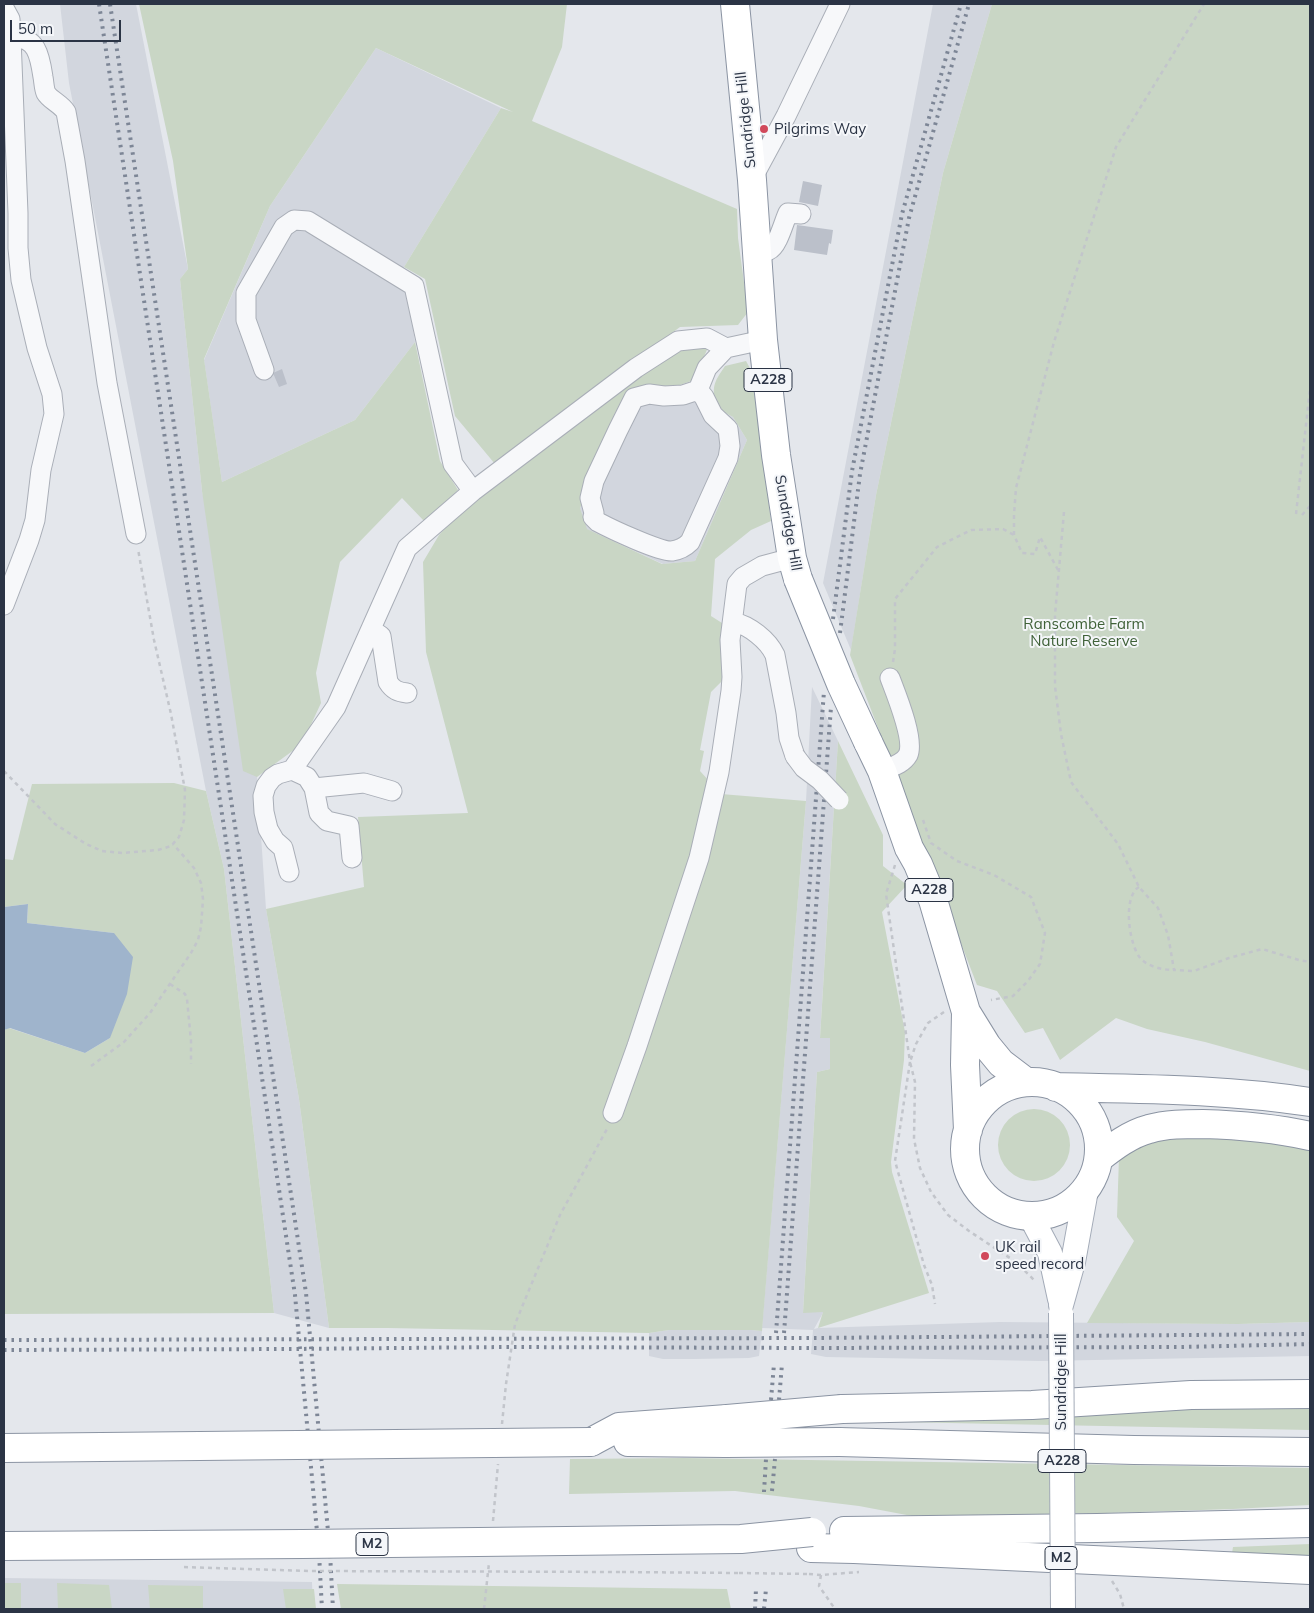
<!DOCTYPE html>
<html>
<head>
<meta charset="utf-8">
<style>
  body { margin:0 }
  #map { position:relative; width:1314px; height:1613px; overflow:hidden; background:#e4e7ec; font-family:Mulish,sans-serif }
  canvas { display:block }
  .frame { position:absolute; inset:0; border:5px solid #2b3445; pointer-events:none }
  .scale { position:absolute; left:10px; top:20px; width:111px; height:22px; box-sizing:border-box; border:2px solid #2b3445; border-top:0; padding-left:6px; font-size:15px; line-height:18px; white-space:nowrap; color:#2b3445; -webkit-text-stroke:4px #f4f6f9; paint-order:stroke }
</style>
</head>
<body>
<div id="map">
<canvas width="1314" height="1613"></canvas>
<div class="frame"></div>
<div class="scale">50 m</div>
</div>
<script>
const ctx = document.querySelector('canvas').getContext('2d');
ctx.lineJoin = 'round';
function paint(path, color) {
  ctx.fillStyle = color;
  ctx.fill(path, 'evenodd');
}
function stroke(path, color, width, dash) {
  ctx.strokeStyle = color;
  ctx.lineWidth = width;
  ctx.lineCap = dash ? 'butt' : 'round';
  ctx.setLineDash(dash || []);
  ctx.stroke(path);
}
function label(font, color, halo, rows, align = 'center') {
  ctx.font = font + ' Mulish,sans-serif';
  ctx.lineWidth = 4;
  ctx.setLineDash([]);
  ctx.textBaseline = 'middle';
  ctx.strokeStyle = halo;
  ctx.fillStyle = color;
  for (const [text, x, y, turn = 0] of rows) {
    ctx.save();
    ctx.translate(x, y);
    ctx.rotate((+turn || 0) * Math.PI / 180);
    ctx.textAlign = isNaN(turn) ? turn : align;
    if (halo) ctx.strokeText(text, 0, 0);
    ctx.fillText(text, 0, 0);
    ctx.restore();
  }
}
paint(new Path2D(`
  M60,4H136L188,269L180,279L202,491L255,737L257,777L266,909L299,1099L329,1328L274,1313L224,869L206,791L69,83Z
  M933,4H992L943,173L876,495L851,650L823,583Z
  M376,48L501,108L404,267L415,342L355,420L222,482L204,360L270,206Z
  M677,386L733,417L747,440L695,561L663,564L586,529L580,508L634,392Z
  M812,687L838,741L820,1037L830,1038V1069L817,1072L803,1312L824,1311L814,1329L818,1328L1000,1322L1238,1324L1310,1322V1356L1041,1361L826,1357L811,1354L813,1330L762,1328L806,801Z
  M669,1330H751L762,1331L759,1356L749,1358L694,1359H663L649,1356V1333Z
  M4,1578L312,1582L313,1609H4Z`), '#d2d6de');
paint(new Path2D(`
  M139,4H567L562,47L532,121L737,209L738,238L748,312L738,325L680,327L495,464L455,416L425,279L404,267L501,108L513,112L376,48L270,206L204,359L222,482L355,420L415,342L440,461L458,490L425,522L402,498L340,562L316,673L321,703L302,744L257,777L243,771L202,491L180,279L188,269L173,161Z
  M992,4H1310V1071L1205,1042L1147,1029L1116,1018L1060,1060L1043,1028L1025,1033L997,991L977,985L850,655L876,495L943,173Z
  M709,345L694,380L677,386L634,392L580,508L587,529L662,564L695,561L747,440L733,417L716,408C712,385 713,384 725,366L746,361L752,372L771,521L751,530L715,559L711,616L722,623L725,678L711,692L700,750L704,751L700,771L721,794L806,801L762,1331L751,1330H669L649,1333L388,1328H329L299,1099L266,909L364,887L358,817L468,813L426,652L423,562L439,535L462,510L679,347Z
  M838,741L883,835V866L907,885L882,912L905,1032L904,1060L891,1162L892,1172L929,1293L818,1328L823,1312L803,1313L817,1072L830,1069V1038H820Z
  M174,783L206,791L224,869L274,1313L4,1314V1030L9,1028L85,1053L110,1038L114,933L27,923L28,904L4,907V859L13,860L32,784Z
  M998 1145a36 36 0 1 1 72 0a36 36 0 1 1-72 0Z
  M1208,1132L1310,1148V1322L1238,1324L1087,1323L1134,1241L1117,1217L1119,1157L1150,1140Z
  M1310,1402V1430L845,1421Z
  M683,1458L1310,1468V1505L1233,1509L1106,1513L912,1516L859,1506L735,1491L569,1494L570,1459Z
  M1310,1544V1556L1232,1553L1233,1547Z
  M4,1583H21V1609H4Z
  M57,1583L109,1585L112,1609H58Z
  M337,1584L727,1589L731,1609H341Z
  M148,1585L203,1586V1609H150Z
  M283,1589H314L316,1609H286Z`), '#c9d6c5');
paint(new Path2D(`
  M28,904L27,923L114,933L133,957L127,994L110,1038L85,1053L10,1028L4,1030V907Z`), '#9fb4cc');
paint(new Path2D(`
  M803,181L822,185L818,206L799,202Z
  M797,225L833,230L831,244L829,243L827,255L794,250Z
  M282,369L287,384L279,387L273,373Z`), '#bbc0ca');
const minor = new Path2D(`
  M4,8L10,19L11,38L18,213V248L21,280L37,348L52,394L54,414L41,470L35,520L29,540L4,605
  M11,38C37,35 40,57 43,77C44,82 44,89 46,93C50,100 61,104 66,112L75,161L107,383L136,534
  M752,179L786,116L840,4
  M757,252C760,251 766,252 769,250C778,246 784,221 788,213L801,214
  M264,370L246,320V293L284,227L294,220L308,221L414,286L453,464L473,491
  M698,390L704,397L713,415L728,429L730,446L728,458L690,542C685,547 679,550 672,551C660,552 611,529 598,522L593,517L594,513L590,498L594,481L618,430L634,398L649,394L664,396L683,395L698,390L707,368L726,348L763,340
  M733,622C749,625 768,640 775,655L786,713L789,738L795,756
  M371,629L381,636L388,682C393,690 398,692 407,693
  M292,770L307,777L314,788L319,813L327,821L349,826L352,858
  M882,771C891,767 903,764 908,755C915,740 896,694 890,678
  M314,788L364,783L392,791
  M289,872L283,848L275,841L268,829L264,812L263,796L266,786L272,778L278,774L292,770L336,707L407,548L473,491L636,368L678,341L707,338L726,348
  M613,1113L637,1046L699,858L719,772L731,691L732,677L730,640L737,584L743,577L762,566L792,558`);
const major = new Path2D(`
  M1031,1217L1050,1253L1060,1299
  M1061,1305L1073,1262L1086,1190`);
const highway = new Path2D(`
  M735,4L752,180L763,340L776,455L792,558L798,579
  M868,742L882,771L909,848L918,864L933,900L966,1012L987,1046L1001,1063L1026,1082
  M966,1012L965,1065L968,1130
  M965 1149a67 67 0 1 1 134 0a67 67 0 1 1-134 0Z
  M1056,1087C1141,1089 1226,1089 1310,1102
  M1099,1158C1113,1147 1130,1134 1149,1129C1166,1124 1185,1124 1203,1124C1239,1125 1274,1128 1310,1136
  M842,1409L1032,1405L1191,1395L1310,1394
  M591,1442L619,1427L727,1419
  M628,1442L726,1443
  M839,1442L1134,1450L1310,1452
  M844,1531L1097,1528L1310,1523
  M811,1548L854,1549L1310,1570`);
stroke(minor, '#a9aeb7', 21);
stroke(major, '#a3abb8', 26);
stroke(highway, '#8b94a3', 30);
stroke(new Path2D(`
  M1064,512L1055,615V686L1061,734L1071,782L1118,844L1139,887L1158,908L1168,935L1174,970L1194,971L1229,958L1262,949L1299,960L1310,962
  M1296,514L1310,389
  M1302,515L1310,506
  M1058,570L1040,537L1035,554L1022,553L1014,535V515L1016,488L1054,342L1116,147L1204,4
  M893,662L895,649V599L937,547L971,530L1003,529L1014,535
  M4,771L55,824L86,844L102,851L122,853L158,850L171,846L179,837L184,820L185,790L171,714L154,640L138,549
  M923,820L931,843L957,861L994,875L1031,897L1045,933L1040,964L1028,981L1013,996L991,1000
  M895,865L886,894L910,1062L895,1161L924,1265L932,1285L935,1304
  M1139,887C1137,888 1135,890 1134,892C1124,907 1130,947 1141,959C1149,967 1163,970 1174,970
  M170,984L185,994L187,999L191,1041V1064
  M944,1012L928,1023L916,1044L910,1062L915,1082L914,1139L920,1168L931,1192L948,1215L969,1231L1016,1262L1036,1282
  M91,1066L124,1042L150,1013L191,953L198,940L201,927L203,899L201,883L194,868L173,844
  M502,1424L506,1384L515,1324L560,1215L607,1129
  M493,1521L498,1464
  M622,1572L739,1573
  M809,1574L821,1575L859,1572
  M821,1575L819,1586L835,1609
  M1112,1581L1120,1594L1124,1609
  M484,1609L489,1563`), '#c2c5cb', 2.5, [4, 4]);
stroke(minor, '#f7f8fa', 19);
stroke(major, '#fff', 24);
stroke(highway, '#fff', 28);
stroke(new Path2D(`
  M99,4L295,1295L319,1553L322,1609
  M110,4L306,1293L330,1553L333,1609
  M833,619L852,471L902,214L961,4
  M840,633L860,474L909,218L969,4
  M776,1333L824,691
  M784,1333L831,707
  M4,1340L812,1338L1310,1334
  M4,1350L293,1349L505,1347L811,1348L1182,1347L1310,1344
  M771,1400L774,1364
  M779,1400L782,1364
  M772,1491L775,1459
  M764,1492L766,1459
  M755,1609L756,1589
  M764,1609L766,1589`), '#7d8696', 4, [2.5, 5]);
const minorBridge = new Path2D(`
  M795,756L804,768L820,780L839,800`);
const majorBridge = new Path2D(`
  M1061,1313L1063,1609`);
const highwayBridge = new Path2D(`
  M798,579L841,684L868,742
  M727,1419L842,1409
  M726,1443L839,1442
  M4,1448L591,1442
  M4,1546L303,1544L741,1539L812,1532`);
stroke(minorBridge, '#a9aeb7', 21, []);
stroke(majorBridge, '#a3abb8', 26, []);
stroke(highwayBridge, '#8b94a3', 30, []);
stroke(new Path2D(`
  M184,1567L311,1571L622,1572
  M739,1573L809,1574`), '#c2c5cb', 2.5, [4, 4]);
stroke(minorBridge, '#f7f8fa', 19);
stroke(majorBridge, '#fff', 24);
stroke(highwayBridge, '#fff', 28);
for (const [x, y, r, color] of [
  [764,129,5,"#d1495b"],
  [985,1256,5,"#d1495b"]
]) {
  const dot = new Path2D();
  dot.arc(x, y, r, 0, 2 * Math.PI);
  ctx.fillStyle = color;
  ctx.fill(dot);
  stroke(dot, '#f4f6f9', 2);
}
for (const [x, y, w] of [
  [768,380,48],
  [929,890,48],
  [1062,1461,48],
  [372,1544,32],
  [1061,1558,32]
]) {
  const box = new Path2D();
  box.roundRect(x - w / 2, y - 11.5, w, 23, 4);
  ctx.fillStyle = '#f4f6f9';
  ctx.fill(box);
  stroke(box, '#2b3445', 1);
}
label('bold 14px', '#2b3445', null, [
  ["A228",768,380],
  ["A228",929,890],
  ["A228",1062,1461],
  ["M2",372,1544],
  ["M2",1061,1558]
]);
label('15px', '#2b3445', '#f4f6f9', [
  ["Sundridge Hill",746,120,-96],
  ["Sundridge Hill",788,523,80],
  ["Sundridge Hill",1061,1382,-90]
]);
label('15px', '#2b3445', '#f4f6f9', [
  ["Pilgrims Way",774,129],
  ["UK rail",995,1247],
  ["speed record",995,1264]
], 'left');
label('15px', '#3f6138', '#f4f6f9', [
  ["Ranscombe Farm",1084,624],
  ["Nature Reserve",1084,641]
]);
</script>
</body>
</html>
